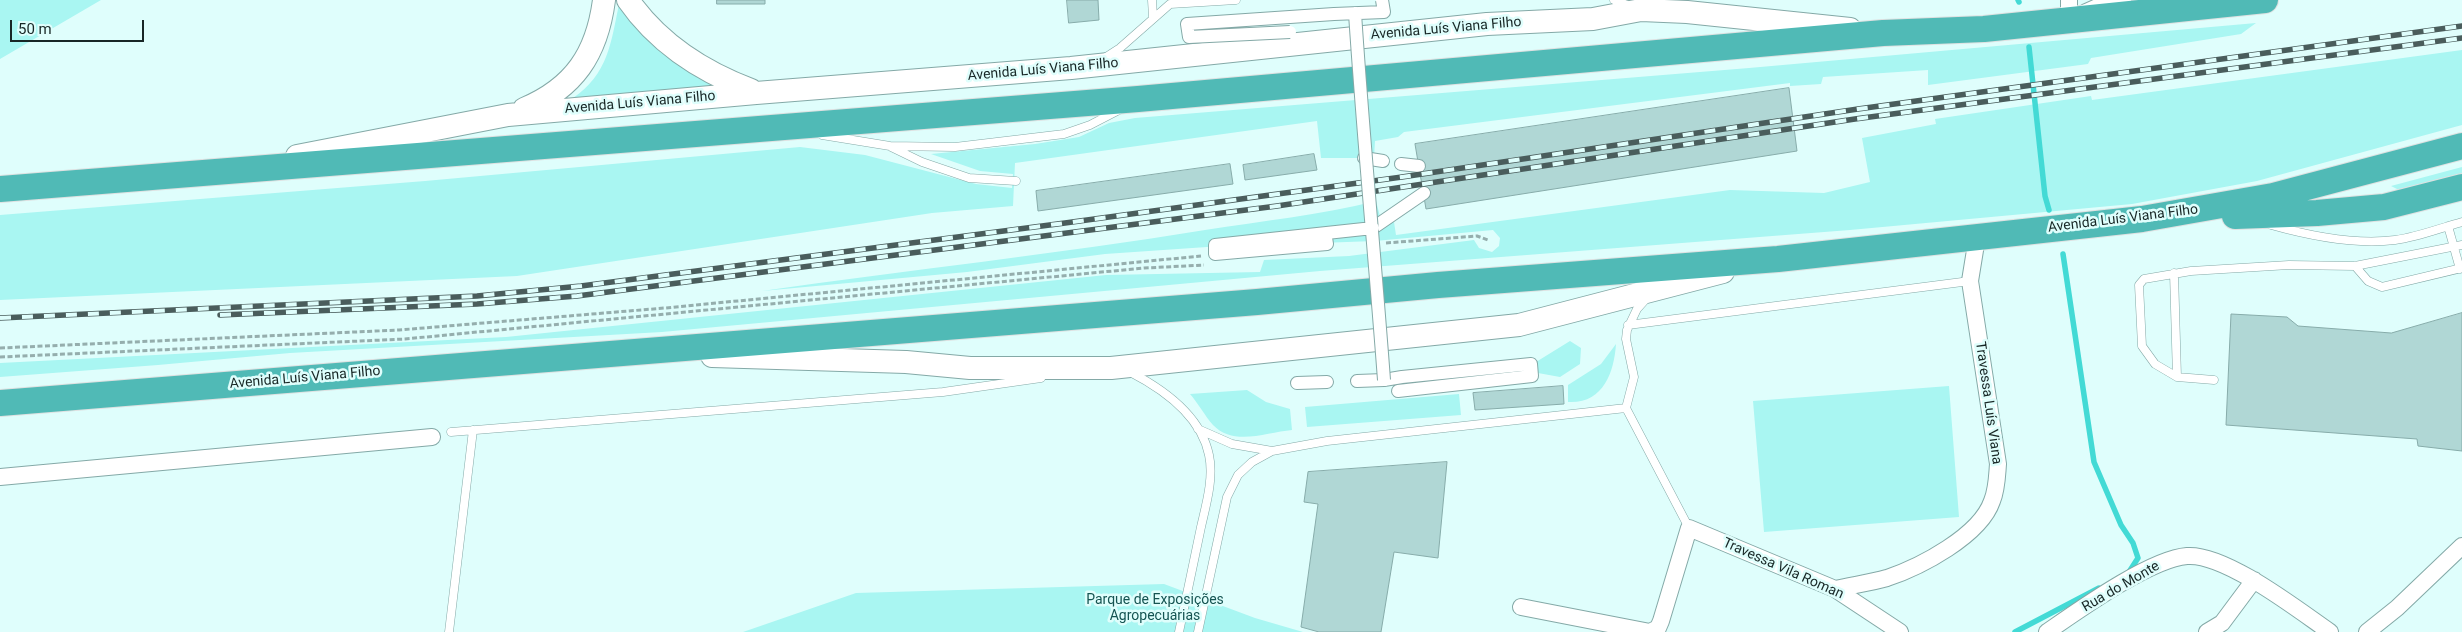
<!DOCTYPE html>
<html>
<head>
<meta charset="utf-8">
<style>
  body { margin:0 }
  #map { position:relative; width:2462px; height:632px; overflow:hidden; background:#dffefc; font-family:Roboto,sans-serif }
  canvas { display:block }
  .scale { position:absolute; left:10px; top:20px; width:134px; height:22px; box-sizing:border-box; border:2px solid #182726; border-top:0; padding-left:6px; font-size:15px; line-height:18px; white-space:nowrap; color:#182726; -webkit-text-stroke:4px #dffefc; paint-order:stroke }
</style>
</head>
<body>
<div id="map">
<canvas width="2462" height="632"></canvas>
<div class="scale">50 m</div>
</div>
<script>
const ctx = document.querySelector('canvas').getContext('2d');
ctx.lineJoin = 'round';
function paint(path, color) {
  ctx.fillStyle = color;
  ctx.fill(path, 'evenodd');
}
function stroke(path, color, width, dash) {
  ctx.strokeStyle = color;
  ctx.lineWidth = width;
  ctx.lineCap = dash ? 'butt' : 'round';
  ctx.setLineDash(dash || []);
  ctx.stroke(path);
}
function label(font, color, halo, rows, align = 'center') {
  ctx.font = font + ' Roboto,sans-serif';
  ctx.lineWidth = 5;
  ctx.setLineDash([]);
  ctx.textBaseline = 'middle';
  ctx.strokeStyle = halo;
  ctx.fillStyle = color;
  for (const [text, x, y, turn = 0] of rows) {
    ctx.save();
    ctx.translate(x, y);
    ctx.rotate((+turn || 0) * Math.PI / 180);
    ctx.textAlign = isNaN(turn) ? turn : align;
    if (halo) ctx.strokeText(text, 0, 0);
    ctx.fillText(text, 0, 0);
    ctx.restore();
  }
}
paint(new Path2D(`
  M0,0H101L0,59Z
  M619,4L680,63L716,88L573,98C608,74 611,43 619,4Z
  M2256,23L2241,34L2091,58L2088,64L1928,85V70L1823,77L1821,84L1790,86V83L1404,132L1398,137L1375,141L1374,158H1321L1317,121L1015,163L1013,206L932,213L517,276L0,300V215L425,181L800,147L865,155L976,184L1012,188L1013,174L980,171L931,154L1035,144L1079,137L1109,123L1135,118L1749,68Z
  M2462,50V125L2257,181L2132,204L1850,230L1320,271L662,332L290,353L158,365L0,377V363L506,337L1106,275L1260,272L1264,260L1349,256L1474,240L1479,248L1492,252L1499,246L1500,238L1493,230L1375,241L1207,247L1105,254L967,272L762,291C909,270 1057,254 1205,230C1262,221 1320,215 1376,201L1382,224L1394,222L1396,235L1730,190L1824,193L1870,182L1862,138L1936,124L1935,119L2091,96L2092,100Z
  M2462,167V175L2399,190L2391,186Z
  M1570,341L1581,348L1580,364L1560,377L1538,373L1536,362Z
  M1616,344C1614,373 1603,404 1568,402V385L1601,364Z
  M1949,386L1959,517L1764,532L1753,401Z
  M1247,390L1266,402L1290,409L1292,430C1267,432 1234,447 1213,425C1205,416 1198,403 1190,394Z
  M1459,394L1461,415L1307,427L1305,407Z
  M1164,584L1255,618L1303,632H743L856,593Z`), '#a9f6f2');
stroke(new Path2D(`
  M2018,0L2019,2
  M2029,47L2045,196L2049,210
  M2063,254L2094,462L2121,525L2133,543L2138,558L2129,572
  M2015,632L2099,588`), '#43dad5', 5.5);
const building = new Path2D(`
  M717,0H765V4H717Z
  M1067,0H1098L1099,20L1069,23Z
  M1789,88L1797,151L1426,209L1415,144Z
  M1314,154L1317,170L1245,180L1243,165Z
  M1230,164L1233,184L1038,211L1036,191Z
  M2462,313V451L2418,446L2417,439L2226,425L2231,314L2287,317L2298,326L2391,333Z
  M1563,386L1564,404L1475,410L1473,393Z
  M1447,462L1438,558L1394,552L1381,632H1319L1301,627L1318,504L1304,502L1308,472Z`);
paint(building, '#b0d7d5');
stroke(building, '#87acaa', 1);
const service = new Path2D(`
  M1152,0L1153,17
  M1614,0L1630,6
  M1106,57L1120,48L1170,4L1236,0
  M822,135L890,146L955,147L1064,134L1090,125L1119,110
  M891,147L922,162L969,178L1016,181
  M2271,225C2310,236 2355,245 2395,240C2418,237 2440,228 2462,222
  M2448,226L2460,269
  M2355,266L2368,281L2382,287L2462,268
  M2174,273L2177,377
  M1646,299L1637,309L1627,330L1626,339L1634,377L1626,408L1689,528
  M1628,325L1970,281
  M1130,372C1163,389 1201,416 1209,455C1214,478 1206,505 1201,527C1194,562 1186,597 1179,632
  M2214,380L2177,377L2155,364L2142,346L2139,285L2144,279L2191,271L2289,265L2355,266L2462,245
  M1198,429L1232,444L1272,451
  M451,432L943,392L1041,378
  M449,632L473,430
  M1198,632L1227,497L1238,475L1252,462L1272,451L1327,441L1626,408`);
const pedestrian = new Path2D(`
  M1198,30L1221,29
  M1364,158L1383,161
  M1401,164L1419,166
  M1373,228L1424,193
  M1357,381L1384,380L1402,377L1531,364L1532,376L1398,391
  M1297,383L1327,382`);
const minor = new Path2D(`
  M2069,19V0
  M0,477L432,437
  M1835,589C1852,585 1870,583 1887,578C1920,567 1980,536 1992,501C1997,489 1997,476 1998,464L1970,281L1977,238
  M1521,607L1650,632
  M1650,632L1658,628L1661,621L1689,528L1835,589L1900,632
  M2047,632C2079,610 2150,559 2187,556C2225,553 2298,610 2330,632
  M2207,632L2222,623L2254,580
  M2367,632L2397,608L2462,546`);
const secondary = new Path2D(`
  M628,0C658,43 703,72 751,90
  M2087,15L2120,0
  M524,109C574,88 597,54 604,0
  M297,156L508,115L756,93L1071,68L1487,24L1593,19L1641,10L1687,12L1850,29
  M712,356L906,362L970,368H1111L1519,325L1723,272`);
const trunk = new Path2D(`
  M0,189L1138,99L1883,33L1984,29L2265,0
  M2235,216L2317,213L2384,207L2462,187
  M0,403L1257,302L1438,285L1778,259L2142,219L2273,196L2462,146`);
stroke(service, '#84a9a7', 9);
stroke(pedestrian, '#84a9a7', 14);
stroke(minor, '#84a9a7', 18);
stroke(secondary, '#84a9a7', 24);
stroke(trunk, '#dfe1e1', 28);
stroke(new Path2D(`
  M1386,243L1477,236L1488,240
  M0,348L399,330L665,308L1201,256
  M0,357L405,339L1144,268L1204,265`), '#95aead', 3, [5, 2.5]);
stroke(service, '#fff', 8);
stroke(pedestrian, '#fff', 12);
stroke(minor, '#fff', 16);
stroke(secondary, '#fff', 22);
stroke(trunk, '#50bab6', 26);
const rail = new Path2D(`
  M220,315L477,304L577,296L1277,206L1855,119L2462,38
  M0,318L477,296L581,286L1065,223L1402,177L1858,109L2462,26`);
stroke(rail, '#4a5d5c', 5.5);
stroke(rail, '#dffefc', 4, [11]);
const pedestrianBridge = new Path2D(`
  M1355,13C1363,136 1375,258 1384,380
  M1290,32L1189,37L1187,24L1334,14L1384,12L1382,0
  M1254,245L1326,238L1327,244L1215,254V245L1373,228`);
stroke(pedestrianBridge, '#84a9a7', 14, []);
stroke(pedestrianBridge, '#fff', 12);
label('14px', '#182726', '#dffefc', [
  ["Avenida Luís Viana Filho",1446,29,-5],
  ["Avenida Luís Viana Filho",1043,70,-5],
  ["Avenida Luís Viana Filho",640,103,-5],
  ["Avenida Luís Viana Filho",2123,219,-7],
  ["Avenida Luís Viana Filho",305,378,-5],
  ["Travessa Luís Viana",1988,403,82],
  ["Travessa Vila Roman",1783,569,24],
  ["Rua do Monte",2121,587,-30]
]);
label('14px', '#155452', '#dffefc', [
  ["Parque de Exposições",1155,600],
  ["Agropecuárias",1155,616]
]);
</script>
</body>
</html>
